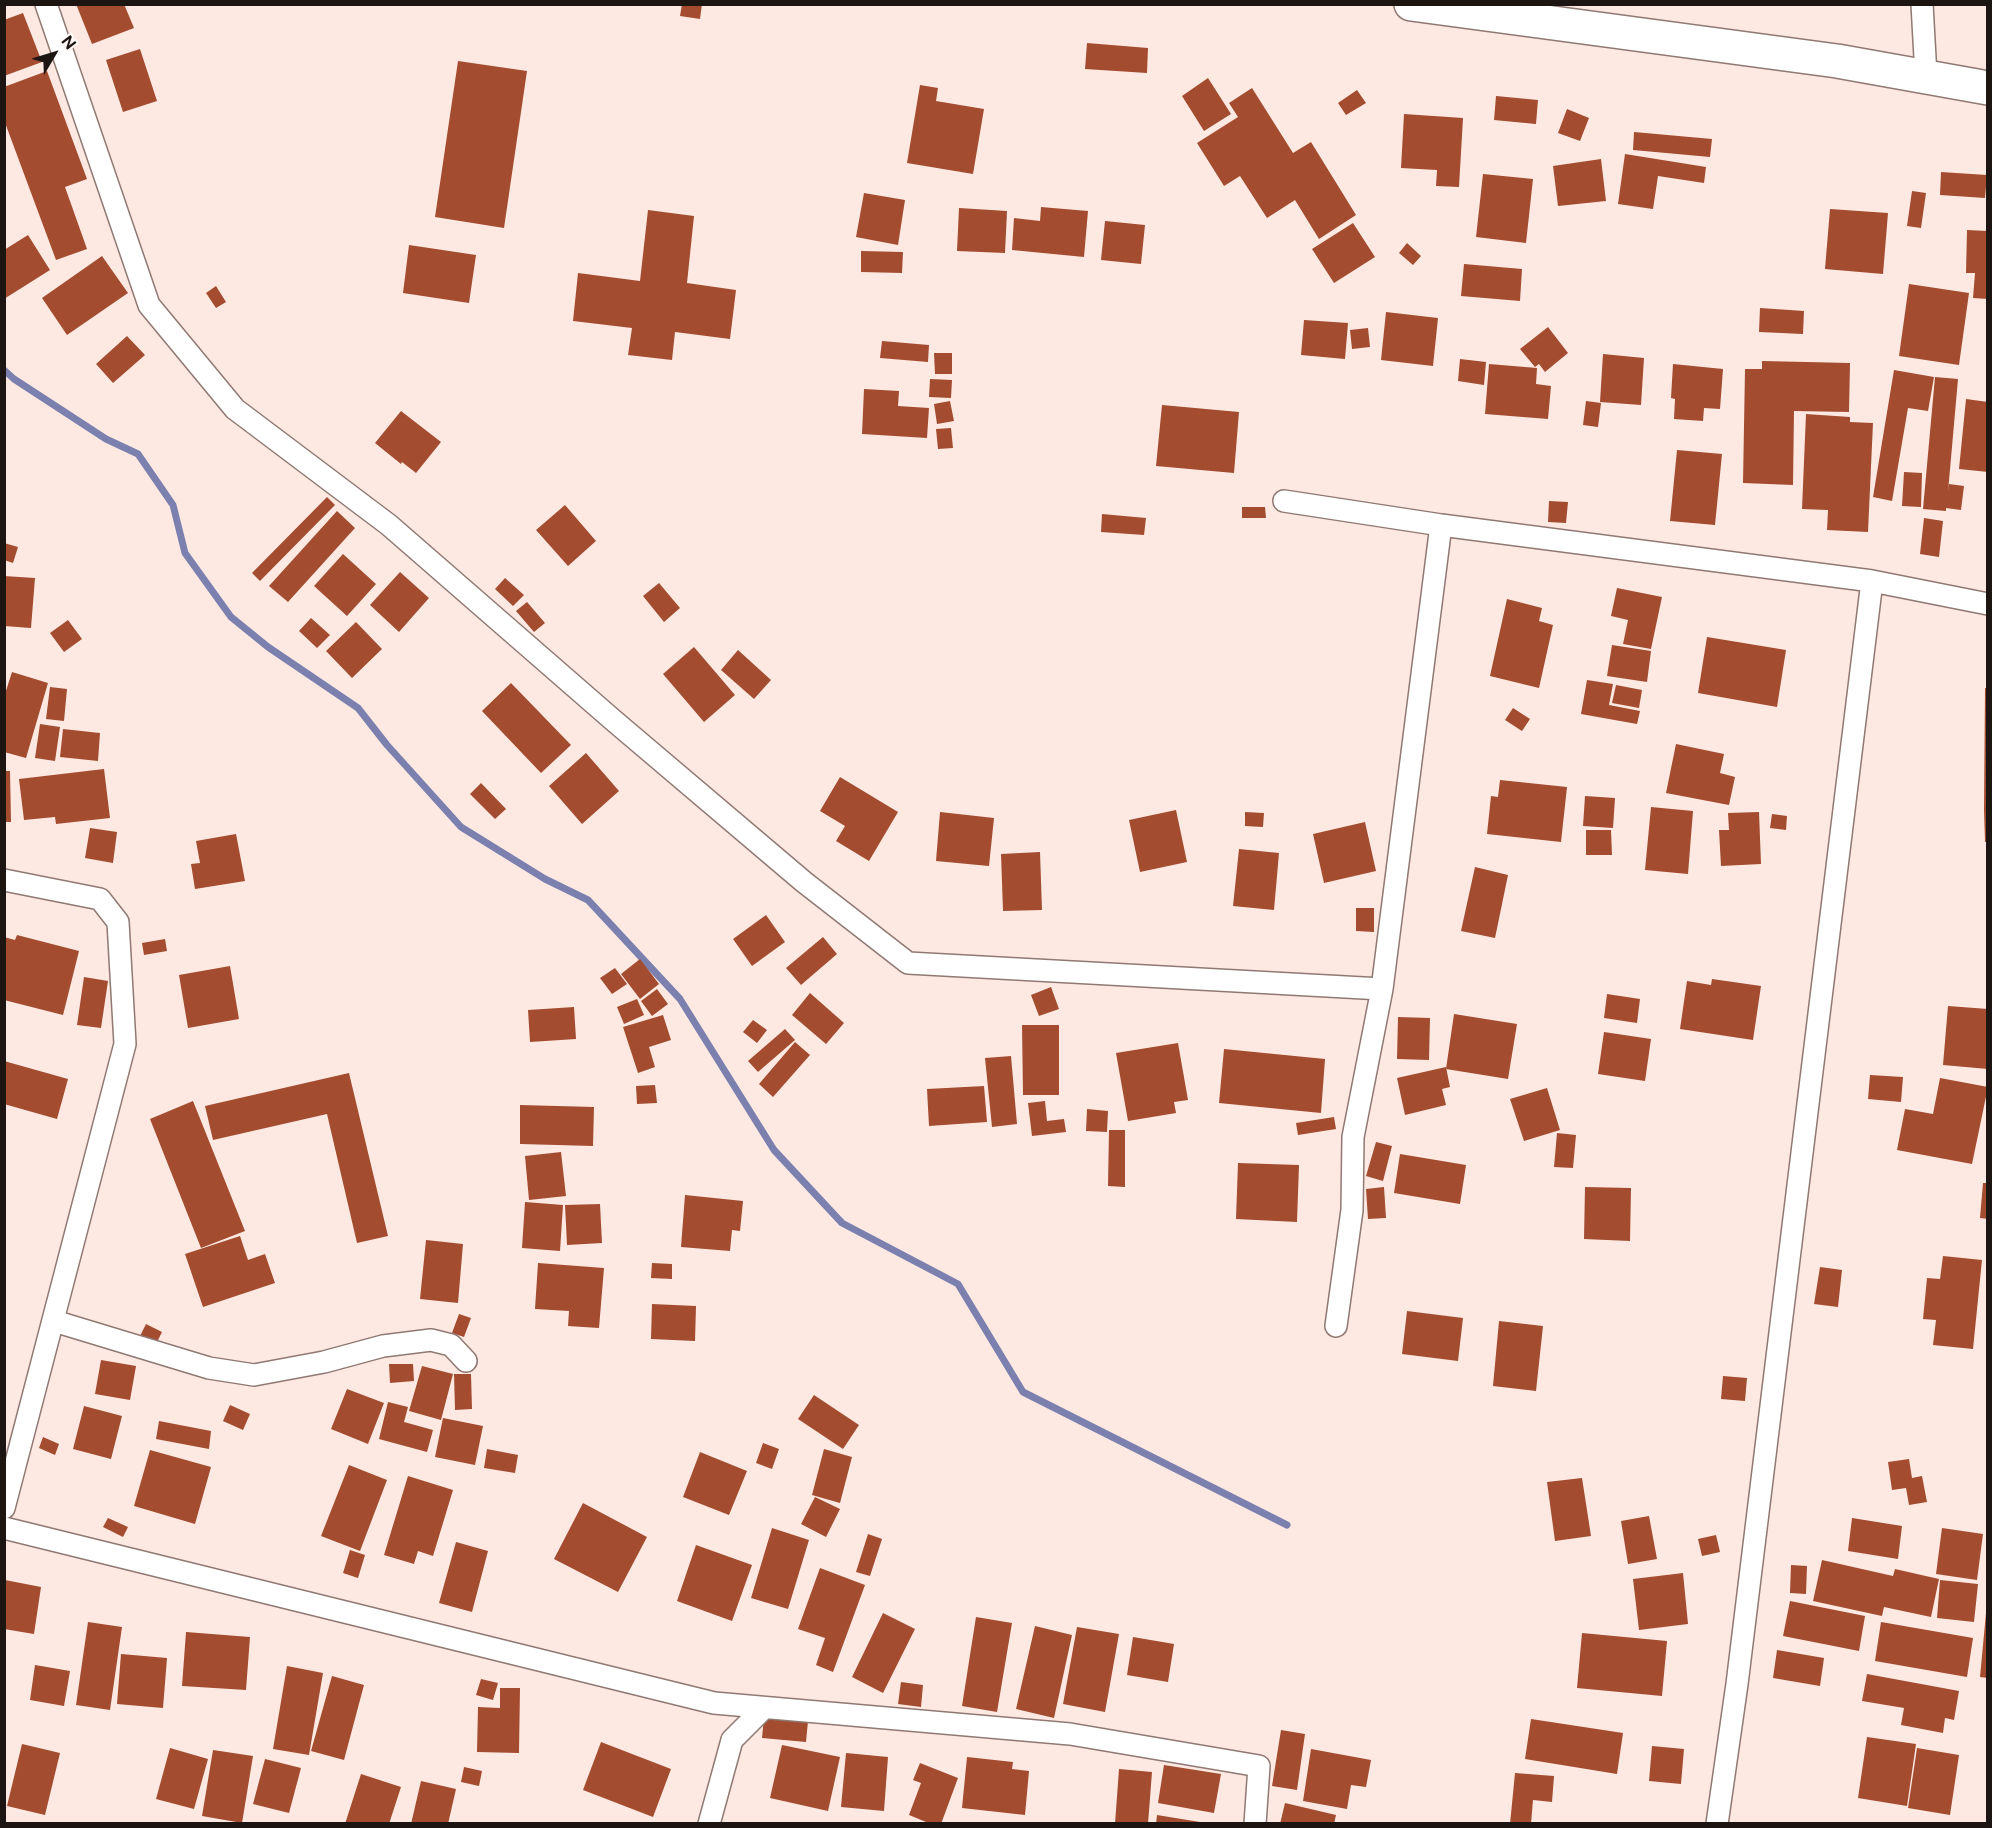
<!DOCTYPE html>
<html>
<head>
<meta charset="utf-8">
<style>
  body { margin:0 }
  #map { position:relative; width:1992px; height:1828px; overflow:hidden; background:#fde9e2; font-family:"Public Sans",sans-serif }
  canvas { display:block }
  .frame { position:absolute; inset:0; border:6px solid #1d1512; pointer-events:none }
  .north { position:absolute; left:24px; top:24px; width:60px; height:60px; -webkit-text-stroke:4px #fffaf8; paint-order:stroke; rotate:52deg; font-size:16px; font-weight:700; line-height:24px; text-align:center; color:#1d1512 }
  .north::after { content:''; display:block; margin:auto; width:21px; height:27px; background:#1d1512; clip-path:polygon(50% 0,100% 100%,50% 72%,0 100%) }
</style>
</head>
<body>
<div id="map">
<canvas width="1992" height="1828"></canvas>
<div class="frame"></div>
<div class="north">N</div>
</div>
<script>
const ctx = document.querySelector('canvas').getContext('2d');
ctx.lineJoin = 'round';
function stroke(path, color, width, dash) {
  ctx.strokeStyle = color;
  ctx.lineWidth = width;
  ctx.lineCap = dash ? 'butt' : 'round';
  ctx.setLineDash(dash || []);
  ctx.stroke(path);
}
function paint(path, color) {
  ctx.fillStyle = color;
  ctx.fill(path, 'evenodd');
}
stroke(new Path2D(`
  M4,370L14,379L106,439L138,454L173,505L185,553L231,617L268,647L358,708L387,745L461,827L545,879L588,900L680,999L774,1150L842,1223L958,1284L1023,1392L1287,1525`), '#7c80af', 7);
paint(new Path2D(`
  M76,4H124L134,28L92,44Z
  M682,4H702L700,19L680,16Z
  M23,13L42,62L4,76V20Z
  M1087,43L1148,48L1147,73L1085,69Z
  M140,49L157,101L123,112L106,60Z
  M458,61L527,71L504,228L435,217Z
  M47,71L87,179L65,187L87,249L56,260L4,120V87Z
  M1208,78L1231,114L1204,131L1182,96Z
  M920,85L938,88L936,101L984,109L973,174L907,163Z
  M1252,88L1293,153L1311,142L1356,215L1319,239L1295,200L1267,218L1240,176L1224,186L1197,143L1238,117L1229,103Z
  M1357,90L1366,103L1346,115L1338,103Z
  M1496,96L1538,100L1536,124L1494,120Z
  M1567,109L1589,118L1580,141L1558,133Z
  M1404,114L1463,118L1459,187L1436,186L1437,170L1401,168Z
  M1634,132L1712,139L1710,157L1633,150Z
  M1625,154L1706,167L1704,183L1658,176L1653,209L1618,204Z
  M1601,159L1606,201L1558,206L1553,166Z
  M1941,172L1987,175L1985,198L1940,195Z
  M1483,174L1533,179L1526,243L1476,237Z
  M1912,191L1926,193L1921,228L1907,226Z
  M864,193L905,200L898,245L856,237Z
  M1041,207L1088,211L1084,257L1012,250L1014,218L1040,221Z
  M959,208L1007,211L1005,253L957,251Z
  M1830,209L1888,213L1883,274L1825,269Z
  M648,210L694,216L687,283L736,290L730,339L675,332L672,360L628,355L632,328L573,321L578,273L640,281Z
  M1105,221L1145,225L1141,264L1101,260Z
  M1353,223L1375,257L1334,283L1312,249Z
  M1967,230L1988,231V299L1973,298L1975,273H1966Z
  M28,235L50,270L4,299V250Z
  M1407,243L1421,256L1413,265L1399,253Z
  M409,245L476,255L469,303L403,293Z
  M861,251L903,252L902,273L861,272Z
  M102,256L128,293L67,335L42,298Z
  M1464,264L1522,269L1520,301L1461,296Z
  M1909,284L1969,293L1959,365L1899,356Z
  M216,286L226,302L216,308L206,293Z
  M1760,308L1804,311L1803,334L1759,332Z
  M1386,312L1438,318L1433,366L1381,360Z
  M1304,320L1348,323L1345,359L1301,355Z
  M1548,327L1568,353L1545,372L1539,364L1535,367L1520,349Z
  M1368,328L1370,347L1352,349L1350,330Z
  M127,336L145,355L113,383L96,364Z
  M882,341L929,345L928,362L880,358Z
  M934,353H952V374H935Z
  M1603,354L1644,358L1641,405L1600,402Z
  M1460,359L1486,362L1484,385L1458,381Z
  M1762,361L1850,363L1849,412L1794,411L1793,485L1743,483L1745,369H1762Z
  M1489,364L1537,368L1536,384L1551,386L1548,419L1485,414Z
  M1673,364L1723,369L1720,409L1704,408L1703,421L1674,419L1675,399L1671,398Z
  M1894,370L1934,377L1928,411L1908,408L1892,501L1873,497Z
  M1935,377L1958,379L1948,492L1949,484L1964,486L1961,510L1946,508V511L1923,509Z
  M930,379L952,380L951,398L929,397Z
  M864,389L899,391L898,406L929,408L927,438L862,434Z
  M1966,399L1988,402V472L1959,469Z
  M950,401L954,421L937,424L934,404Z
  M1586,401L1601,403L1598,427L1583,425Z
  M1162,405L1239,412L1234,473L1156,466Z
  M401,411L441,442L416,473L402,462L401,464L375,443Z
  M1806,414L1850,417V422L1873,423L1868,532L1827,530L1828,510L1802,509Z
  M951,428L953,448L938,449L936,429Z
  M1677,450L1722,454L1715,525L1670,521Z
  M1904,472L1922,473L1921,507L1902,506Z
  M327,497L335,505L260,581L252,573Z
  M1549,501L1568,502L1566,523L1548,522Z
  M565,505L596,541L568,566L536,530Z
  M1242,507H1265L1266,518H1242Z
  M337,511L355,528L288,602L269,586Z
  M1102,514L1146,518L1144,535L1101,532Z
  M1924,518L1943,521L1939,557L1920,554Z
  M4,543L18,547L13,563L4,560Z
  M343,554L376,584L347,616L314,586Z
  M400,572L429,598L399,632L370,605Z
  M4,576L35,578L31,628L4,626Z
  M505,578L524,595L513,606L495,589Z
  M659,583L680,608L664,622L643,596Z
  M1617,588L1662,597L1651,649L1623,644L1628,620L1611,616Z
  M1507,599L1542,608L1539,621L1553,625L1539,688L1490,676Z
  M527,602L545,623L534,632L516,611Z
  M311,618L330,635L317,648L299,631Z
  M68,620L82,639L64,652L50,633Z
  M356,622L382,649L352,678L326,651Z
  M1707,637L1786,650L1777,707L1698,693Z
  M1612,645L1651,651L1647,682L1607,676Z
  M694,647L735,695L704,722L663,674Z
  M738,650L771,680L754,699L721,670Z
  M12,672L48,683L26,758L4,752V697Z
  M1587,680L1613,684L1609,705L1640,711L1637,724L1581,714Z
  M511,683L571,745L541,773L482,711Z
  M1616,685L1642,690L1639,708L1612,703Z
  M50,687L67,689L64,721L46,719Z
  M1985,688H1988V842H1985L1984,810Z
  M1513,708L1530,719L1522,731L1505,720Z
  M40,724L60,727L55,761L35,758Z
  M63,729L100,733L98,761L60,757Z
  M1676,744L1724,754L1720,773L1735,777L1729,805L1666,793Z
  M586,753L619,791L582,824L549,786Z
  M104,769L110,818L56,824L55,817L24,820L19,779Z
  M4,771H10L11,822H4Z
  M840,777L898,812L869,861L836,841L845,826L820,811Z
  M1500,780L1567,787L1561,842L1487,834L1491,796L1498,797Z
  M481,783L506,809L495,819L470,794Z
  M1585,796L1615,798L1613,828L1583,826Z
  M1651,807L1693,811L1688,874L1645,870Z
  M1176,810L1187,862L1140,872L1129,820Z
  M940,812L994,818L989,866L936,861Z
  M1245,812L1264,813L1263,827L1245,826Z
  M1759,812L1761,864L1721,866L1719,830H1729L1728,813Z
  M1772,814L1787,816L1786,830L1770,828Z
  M1365,822L1376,871L1324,883L1313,834Z
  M90,828L117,832L113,863L85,858Z
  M1586,830H1611L1612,855H1586Z
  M236,834L245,881L195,889L191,864L200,863L196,841Z
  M1239,849L1279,853L1274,910L1233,906Z
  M1040,852L1042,910L1003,911L1001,854Z
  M1475,867L1508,875L1495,938L1461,931Z
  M1356,908H1374V932L1356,931Z
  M766,915L785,942L752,966L733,939Z
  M17,935L79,951L63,1015L4,1000V937L15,940Z
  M823,937L837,954L801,985L786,968Z
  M165,939L167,951L144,955L142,943Z
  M640,959L659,984L640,999L621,974Z
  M230,966L239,1019L188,1028L179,975Z
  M615,968L627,984L612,994L600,978Z
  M84,977L108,981L101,1028L77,1025Z
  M1712,979L1761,986L1753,1040L1680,1029L1687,981L1711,985Z
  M1051,987L1059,1009L1039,1016L1031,995Z
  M657,989L668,1004L652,1016L641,1001Z
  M810,993L844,1023L826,1044L792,1015Z
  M1607,994L1640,999L1637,1023L1604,1018Z
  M637,999L644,1015L624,1024L617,1007Z
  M1948,1006L1988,1009V1069L1943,1065Z
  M574,1007L576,1039L530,1042L528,1010Z
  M1454,1014L1517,1024L1508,1079L1446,1069Z
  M663,1015L671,1040L649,1047L655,1067L638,1073L623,1027Z
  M1398,1017L1430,1018L1429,1060L1397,1059Z
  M753,1020L767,1030L757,1043L743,1032Z
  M1022,1025H1059V1095H1023Z
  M785,1029L795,1040L758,1072L748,1061Z
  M1604,1032L1651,1039L1645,1081L1598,1074Z
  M795,1042L810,1055L773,1097L759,1084Z
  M1178,1043L1188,1100L1174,1102L1176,1113L1128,1121L1116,1053Z
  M1224,1049L1325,1059L1321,1113L1219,1103Z
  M1011,1056L1017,1124L992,1127L985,1058Z
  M4,1061L68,1079L57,1119L4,1104Z
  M1446,1067L1450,1087L1442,1089L1446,1105L1405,1115L1397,1078Z
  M349,1073L388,1236L357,1243L327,1114L213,1140L205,1106Z
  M1870,1075L1903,1077L1901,1102L1868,1099Z
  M1940,1078L1988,1087L1972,1164L1897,1150L1905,1109L1933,1114Z
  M655,1085L657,1103L637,1104L636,1086Z
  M984,1086L987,1122L929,1126L927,1089Z
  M1547,1088L1560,1130L1524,1141L1510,1099Z
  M193,1101L245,1231L201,1248L150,1119Z
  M1045,1101L1047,1121L1064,1119L1066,1132L1032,1136L1028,1103Z
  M520,1105L594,1107L593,1146L520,1144Z
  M1087,1109L1108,1111L1107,1132L1086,1131Z
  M1334,1117L1336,1129L1298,1135L1296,1123Z
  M1109,1130H1125V1187L1108,1186Z
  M1557,1133L1576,1135L1573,1168L1554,1167Z
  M1376,1142L1392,1146L1383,1181L1366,1176Z
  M561,1152L566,1196L529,1200L525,1156Z
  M1400,1154L1466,1165L1460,1204L1394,1193Z
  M1238,1163L1299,1165L1297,1222L1236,1219Z
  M1983,1183H1988V1219L1980,1218Z
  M1384,1187L1386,1218L1368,1219L1366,1189Z
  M1585,1187L1631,1188L1630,1241L1584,1239Z
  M685,1195L743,1201L740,1231L732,1230L730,1251L681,1247Z
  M525,1202L563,1205L560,1251L522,1248Z
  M600,1204L602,1243L567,1245L565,1205Z
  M240,1236L248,1260L265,1254L275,1283L203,1307L185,1254Z
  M426,1240L463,1244L458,1303L420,1299Z
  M1943,1256L1982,1260L1973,1349L1933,1345L1936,1320L1923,1319L1927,1278L1940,1279Z
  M538,1263L604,1268L599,1328L568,1326L569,1311L535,1309Z
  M652,1263L672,1264V1279L651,1278Z
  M1820,1267L1842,1270L1838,1307L1814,1304Z
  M652,1304L696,1306L695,1341L651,1339Z
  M1407,1311L1463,1318L1458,1361L1402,1354Z
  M459,1314L471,1318L464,1337L452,1333Z
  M1499,1321L1543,1326L1536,1391L1493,1386Z
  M146,1324L162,1332L155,1346L139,1338Z
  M101,1360L136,1366L130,1400L95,1394Z
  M389,1364H413L414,1381L390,1383Z
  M422,1366L453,1374L441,1420L409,1411Z
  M454,1374H471L472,1409L455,1410Z
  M1723,1376L1747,1378L1745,1401L1721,1399Z
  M347,1389L384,1403L368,1444L331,1429Z
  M814,1395L859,1425L843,1449L798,1419Z
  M388,1402L408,1407L404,1422L433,1430L427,1452L379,1439Z
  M230,1405L250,1414L243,1430L223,1421Z
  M84,1406L122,1416L111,1459L73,1449Z
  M443,1418L483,1426L475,1465L435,1457Z
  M159,1421L211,1431L209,1449L156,1439Z
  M43,1437L59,1444L55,1455L39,1448Z
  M763,1443L779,1449L772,1469L756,1463Z
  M487,1449L518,1455L515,1473L484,1468Z
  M824,1449L852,1457L840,1503L812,1495Z
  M150,1450L211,1467L195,1524L134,1506Z
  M700,1452L747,1471L729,1515L683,1497Z
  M1909,1459L1912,1478L1922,1476L1927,1502L1909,1505L1906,1488L1892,1490L1888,1462Z
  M349,1465L387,1480L360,1551L321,1536Z
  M408,1476L453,1490L433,1556L418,1551L414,1564L384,1555Z
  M1582,1478L1591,1536L1555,1541L1547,1482Z
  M815,1497L840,1509L826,1537L801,1524Z
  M583,1503L647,1537L618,1592L554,1559Z
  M1649,1516L1657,1559L1628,1564L1621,1521Z
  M108,1518L128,1527L123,1537L103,1527Z
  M1852,1518L1902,1526L1898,1559L1848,1551Z
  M772,1528L809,1540L788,1609L751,1598Z
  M1942,1528L1983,1534L1977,1580L1936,1574Z
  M868,1534L882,1539L870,1576L856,1572Z
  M1716,1535L1720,1552L1702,1556L1698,1539Z
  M456,1542L488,1551L472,1612L439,1603Z
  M696,1545L752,1565L732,1621L677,1601Z
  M350,1550L365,1555L358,1578L343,1573Z
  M1822,1560L1893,1576L1895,1569L1939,1579L1931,1617L1884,1607L1882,1616L1813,1601Z
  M1791,1565L1807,1566L1806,1594L1790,1593Z
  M820,1568L865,1585L833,1672L816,1665L825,1638L798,1629Z
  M1683,1573L1688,1624L1639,1630L1633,1579Z
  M5,1580L41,1587L34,1634L4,1629Z
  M1940,1580L1978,1584L1974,1622L1937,1618Z
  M1790,1601L1865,1616L1859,1651L1783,1636Z
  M883,1613L915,1629L883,1693L852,1677Z
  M1986,1613H1988V1678L1980,1677Z
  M976,1617L1012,1623L997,1712L962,1706Z
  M88,1622L122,1627L110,1710L76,1705Z
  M1881,1622L1973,1638L1967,1677L1875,1661Z
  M1035,1626L1072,1635L1054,1718L1016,1709Z
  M1077,1627L1119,1634L1105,1712L1063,1704Z
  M186,1632L250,1637L246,1690L182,1686Z
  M1582,1633L1667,1641L1662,1696L1577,1688Z
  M1133,1637L1174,1644L1168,1682L1127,1675Z
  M1777,1650L1824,1658L1820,1686L1773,1678Z
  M121,1654L167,1658L163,1708L117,1704Z
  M35,1665L70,1671L64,1706L30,1700Z
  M287,1666L323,1673L309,1755L273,1749Z
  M1867,1674L1959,1691L1954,1720L1945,1718L1943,1733L1901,1725L1904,1708L1862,1701Z
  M332,1676L364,1685L344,1760L311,1751Z
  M481,1679L498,1683L493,1700L476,1695Z
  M901,1682L923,1685L921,1707L898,1704Z
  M500,1688H520L519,1753L477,1752L478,1707L500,1708Z
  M764,1717L808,1721L806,1742L762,1738Z
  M1531,1719L1623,1733L1617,1774L1525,1759Z
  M1281,1730L1305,1734L1297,1790L1272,1786Z
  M1867,1737L1916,1744L1907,1806L1858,1798Z
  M601,1742L671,1769L653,1817L583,1790Z
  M22,1744L60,1753L45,1815L7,1806Z
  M782,1745L840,1757L828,1811L770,1798Z
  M1652,1746L1684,1749L1681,1784L1649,1781Z
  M170,1748L208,1759L194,1809L156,1799Z
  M1917,1748L1959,1755L1950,1815L1908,1808Z
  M1311,1749L1371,1760L1366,1787L1351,1785L1347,1809L1303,1801Z
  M213,1750L253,1756L242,1823L202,1816Z
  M846,1753L888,1757L884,1811L841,1807Z
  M967,1757L1013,1762L1012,1769L1029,1771L1025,1815L962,1808Z
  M265,1759L301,1768L289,1813L253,1804Z
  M920,1763L958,1778L941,1824H931L909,1815L921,1783L913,1780Z
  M1164,1765L1221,1774L1214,1813L1158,1803Z
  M464,1767L482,1771L479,1786L461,1782Z
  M1119,1769L1152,1772L1148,1824H1115Z
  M1515,1773L1554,1776L1552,1802L1533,1800L1531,1824H1510Z
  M361,1774L401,1787L389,1824H345Z
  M421,1781L456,1789L448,1824H411Z
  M1285,1803L1336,1815L1334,1824H1280Z
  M1157,1815L1200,1822V1824H1156Z`), '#a34c2f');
const minor = new Path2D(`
  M46,4L149,305L235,409L389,525L613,720L804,882L908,963L1382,989
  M1922,4L1926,76
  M1284,501L1441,525L1872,581L1988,604
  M4,880L100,899L118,922L125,1044L4,1508
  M54,1321L209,1368L254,1375L324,1362L383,1346L431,1340L451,1345L466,1361
  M1336,1326L1352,1210L1353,1137L1382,989L1441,525
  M4,1528L714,1703L1070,1734L1259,1766L1255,1824
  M709,1824L732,1740L764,1708
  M1717,1824L1737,1684L1872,581`);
const primary = new Path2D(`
  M1411,4L1837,61L1988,88`);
stroke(minor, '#8f7972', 24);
stroke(primary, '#8f7972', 36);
stroke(minor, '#fff', 21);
stroke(primary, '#fff', 33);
</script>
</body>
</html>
